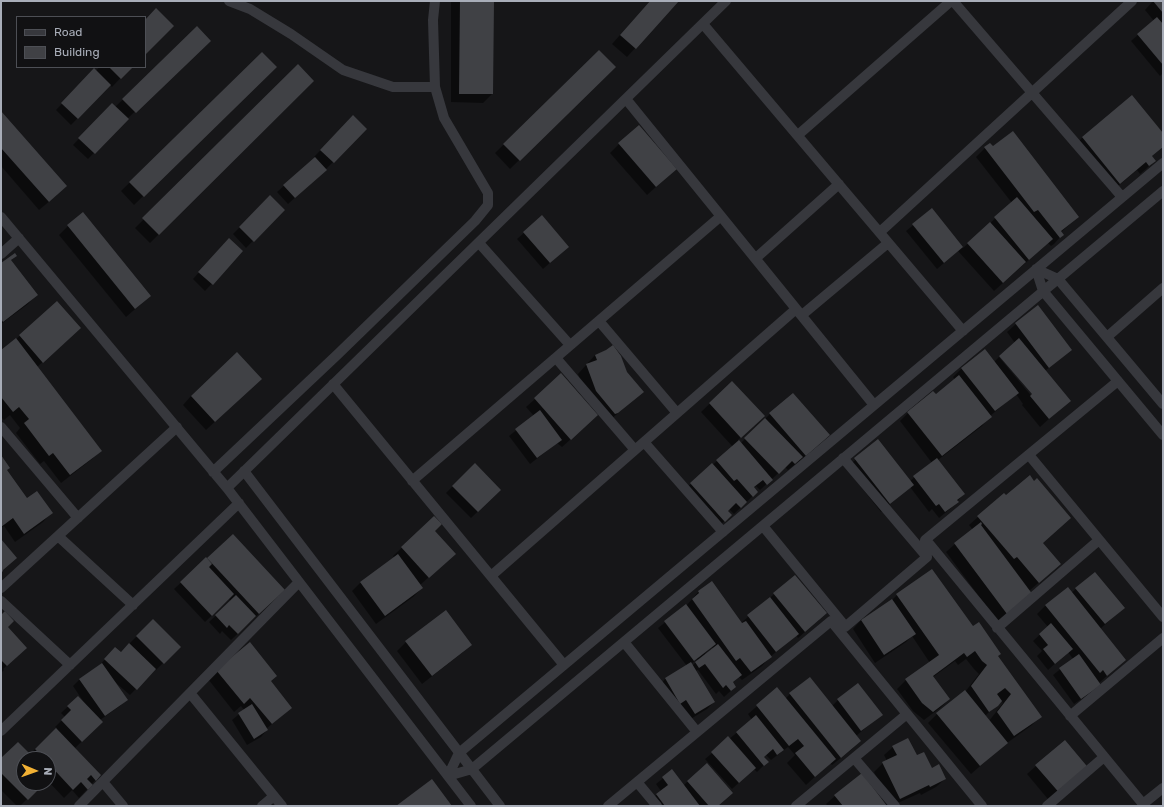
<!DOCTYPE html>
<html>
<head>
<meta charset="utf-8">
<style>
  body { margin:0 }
  #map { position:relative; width:1164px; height:807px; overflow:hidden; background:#161618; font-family:Rubik,sans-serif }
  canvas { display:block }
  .frame { position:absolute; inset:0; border:2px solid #a8adb8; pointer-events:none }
  .legend { position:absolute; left:16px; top:16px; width:130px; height:52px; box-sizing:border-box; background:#111113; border:1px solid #4d4f55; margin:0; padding:5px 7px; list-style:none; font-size:12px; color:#a8adb8 }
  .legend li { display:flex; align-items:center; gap:8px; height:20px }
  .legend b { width:20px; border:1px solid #4d4f55 }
  .north { position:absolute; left:16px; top:751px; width:40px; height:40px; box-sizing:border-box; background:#111113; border:1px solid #4d4f55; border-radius:50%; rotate:92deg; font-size:11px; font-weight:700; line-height:16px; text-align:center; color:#a8adb8 }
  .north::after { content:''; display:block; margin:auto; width:14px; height:18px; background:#f2b134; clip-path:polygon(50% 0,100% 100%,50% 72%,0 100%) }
</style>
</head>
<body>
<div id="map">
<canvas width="1164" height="807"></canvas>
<div class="frame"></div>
<ul class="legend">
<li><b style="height:5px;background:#37383d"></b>Road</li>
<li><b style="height:11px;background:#404145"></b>Building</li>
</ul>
<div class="north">N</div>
</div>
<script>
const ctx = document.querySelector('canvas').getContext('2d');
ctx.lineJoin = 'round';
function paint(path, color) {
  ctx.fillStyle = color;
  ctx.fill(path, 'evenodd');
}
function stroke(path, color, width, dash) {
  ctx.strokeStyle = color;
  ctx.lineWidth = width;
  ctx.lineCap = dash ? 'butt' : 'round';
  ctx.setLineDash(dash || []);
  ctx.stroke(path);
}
paint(new Path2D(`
  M451,1H493L492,94L483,103L451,102Z
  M650,1H678L627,57L612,44Z
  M1153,1H1163V73L1160,76L1131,41L1154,21L1145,10Z
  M197,28L209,41L126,120L88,159L73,145L112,104L115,107Z
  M599,51L614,67L510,169L495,153Z
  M262,53L275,67L134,205L121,191Z
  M298,66L313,81L150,243L135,228Z
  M99,67H131L112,87L110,85L71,125L56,110L94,70L96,71Z
  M1132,96L1163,134V147L1151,157L1154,161L1146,169L1140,174L1137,170L1111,192L1074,146L1082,138Z
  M1,113L57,195L39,210L1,166Z
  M353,116L366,129L319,176L288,204L277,192L315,158L314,157Z
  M619,144L676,169L647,195L610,153Z
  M985,148L1078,217L1060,233L1062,235L1054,244L1051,246L1048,243L994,291L958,251L937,269L906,231L932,210L963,248L1012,203L976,157Z
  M270,197L283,210L246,248L233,234Z
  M542,217L561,253L543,269L517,239Z
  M68,226L141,304L126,317L59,235Z
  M223,245L242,251L205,291L193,279Z
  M16,256L10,261L36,295L28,304L1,324V264Z
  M57,302L71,337L37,367L101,450L92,459L61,483L44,461L40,464L16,433L20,428L10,415L4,420L1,417V351L14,341Z
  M1038,307L1071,350L1045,371L1070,400L1040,427L1022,405L1023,404L1016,394L990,416L982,426L938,460L964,494L951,508L939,518L932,509L929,512L910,487L881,512L846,468L877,441L910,481L932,463L900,421L908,413L935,395L955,380L953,377L962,368L994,362L999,357L1034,399L1015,343L1007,332L1016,324Z
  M595,355L626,372L642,392L608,422L587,400L578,374Z
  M732,382L755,424L738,440L741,443L770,414L820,444L788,470L785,467L760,490L756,486L754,488L757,492L734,514L729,509L727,511L731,515L718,527L684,490L733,447L701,412Z
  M252,387L206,430L183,405L191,396Z
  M535,399L588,424L562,447L557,443L530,464L509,436L534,416L526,407Z
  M1,457L6,470L27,500L51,513L43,522L15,542L4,526L1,528Z
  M475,464L500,490L471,518L446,493Z
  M1034,482L1042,543L1051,572L1029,591L998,622L946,552L955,544L973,530L969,525L978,517L1006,497Z
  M434,517V531L446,562L420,585L422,588L413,597L376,624L352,591L361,582L394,558L393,556Z
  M233,535L275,599L231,640L222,631L220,634L209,622L231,601L229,599L205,622L174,589Z
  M1095,573L1117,614L1100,629L1125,660L1099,683L1093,691L1074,704L1053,675L1073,659L1068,652L1048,670L1037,656L1042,651L1033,641L1048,627L1037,614L1046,605L1071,593Z
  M795,576L819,620L798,638L796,635L770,657L762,666L742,680L739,677L732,683L735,687L724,697L719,691L716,694L698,670L695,671L714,702L707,709L689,720L659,686L665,679L687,666L658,628L686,606L699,591L741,623ZM712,647L713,649L706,655L705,653ZM697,659L698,660L692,666L691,664Z
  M897,595L973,628L997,656L1040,716L1032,725L1007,743L971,774L928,723L937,714L965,692L979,674L974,669L966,659L958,665L955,661L933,677L949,699L940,708L924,720L913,711L897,689L906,680L930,663L912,636L906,642L875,663L853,629L861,620L892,600ZM1001,700L1003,703L989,721L985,716Z
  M1,616L19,655L3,669L4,670L1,673Z
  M153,620L179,647L156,670L155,669L130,695L116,683H115L127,699L120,706L100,720L102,722L75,748L100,775L79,798L72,790L64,798L48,781V759H24V783H43L20,806H17L1,790V760L29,755L57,728L55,727L65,717L61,713L78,697L85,704L73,686L79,680L99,666L115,648L120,653Z
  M406,642L470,644L462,653L422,684L397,651Z
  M217,671L270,682L291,708L266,729L267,730L261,737L247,745L232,720L244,710L241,706L234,712L208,679Z
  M777,689L785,699L790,694L832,706L838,700L881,715L856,736L860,741L851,750L832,765L830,763L806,785L787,763L795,755L788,747L771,760L766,755L763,757L767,762L757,772L754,769L732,789L705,759L752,720L748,714Z
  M893,747L917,757L945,779L936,787L921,795L920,793L891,806L874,772L883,763L887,761L884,755Z
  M1036,766L1090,771L1052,804L1027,774Z
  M672,771L683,786L688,781L717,806H654L650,801L661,791L656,784Z
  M835,796L886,806H828L826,804Z`), '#0007');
paint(new Path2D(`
  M460,1H494L493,94H459Z
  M650,1H679L636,49L620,35Z
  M1153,1H1163V13Z
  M156,8L174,26L145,55V20Z
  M1157,17L1163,24V65L1137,34Z
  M197,26L211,41L136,113L122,99Z
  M599,50L616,67L520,161L503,144Z
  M262,52L277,67L144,197L129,182Z
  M298,64L314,81L159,235L142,218Z
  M109,67H133L121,79Z
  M94,68L111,85L78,119L61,103Z
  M1132,95L1163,133V147L1152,156L1156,161L1149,166L1146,162L1120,184L1082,137Z
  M112,103L129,119L95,154L78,138Z
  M1,111L67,186L49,202L1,148Z
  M353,115L367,129L334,163L320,150Z
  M639,125L677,169L656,187L618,143Z
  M1013,131L1079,217L1061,231L1064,235L1060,238L1038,210L1034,212L984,147L990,143L993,146Z
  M315,157L327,170L295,198L283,185Z
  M270,195L285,210L254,242L239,227Z
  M1017,197L1053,239L1029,260L994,217Z
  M932,208L963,247L944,263L912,224Z
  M83,212L151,296L135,309L67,225Z
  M542,215L569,247L550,263L523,232Z
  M990,222L1026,262L1003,283L967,243Z
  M229,238L243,251L213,285L198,272Z
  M15,253L17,256L11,260L38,295L3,322L1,319V263Z
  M57,301L81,328L43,363L19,335Z
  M1038,305L1072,350L1049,368L1015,323Z
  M16,338L102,451L70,475L53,453L49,456L24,423L29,419L19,407L13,412L1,397V350Z
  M1019,338L1071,401L1049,419L1030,396L1032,394L999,356Z
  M613,345L621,356L627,372L644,392L618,413L615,414L596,391L586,364L597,360L595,355L606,350Z
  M985,349L1019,393L995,411L961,368Z
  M237,352L262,379L215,422L191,396Z
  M561,373L598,415L571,440L534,398Z
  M959,375L992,417L942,456L907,412L933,391L936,394Z
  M732,381L765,416L741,438L709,403Z
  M793,393L830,435L806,456L769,413Z
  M540,410L562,440L537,458L515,429Z
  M765,418L803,457L795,464L792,461L779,474L744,438Z
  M878,439L914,485L890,504L854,458Z
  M739,440L773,480L767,485L763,480L754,487L758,492L753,497L737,479L734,481L716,460Z
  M1,455L10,468L7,470L27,498L37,491L53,513L24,534L13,518L1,527Z
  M937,458L965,494L957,500L959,502L945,512L939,504L936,506L913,476Z
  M475,463L501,490L478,512L452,486Z
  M712,463L747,502L741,508L736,503L728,511L732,515L725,522L690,483Z
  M1030,475L1034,481L1037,478L1071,518L1043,543L1061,564L1039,583L1017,557L1014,559L977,516L1004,493L1006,495Z
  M434,516L442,524L435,531L456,554L429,578L401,547Z
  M981,522L982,524L981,525L1033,595L1007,614L954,543Z
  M233,534L285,590L259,614L207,558Z
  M1,539L17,558L3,570V571L1,573Z
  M398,554L423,588L385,616L360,582Z
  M206,557L212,564L209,567L234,594L212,616L180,582Z
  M932,569L973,626L979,622L1001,654L998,656L1042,717L1014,736L997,712L1011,694L1005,688L997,694L1002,701L998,706L989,712L971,686L987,665L982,661L975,651L967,657L964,653L933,676L950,699L933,712L922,703L905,679L939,655L896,594Z
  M1095,572L1125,608L1105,624L1075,588Z
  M795,575L827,613L805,632L773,593Z
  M712,581L742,623L746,621L772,657L751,672L740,658L736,661L692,599L699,593L698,591Z
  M1068,587L1126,660L1107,676L1103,670L1100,673L1045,605Z
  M236,595L256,616L238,634L229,625L227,628L215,615Z
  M770,597L799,634L776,652L747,615Z
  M892,599L916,634L884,655L861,620Z
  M686,604L716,644L694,661L664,621Z
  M446,610L472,645L432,676L405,641Z
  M5,611L14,621L8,627L27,648L7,666L1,660V615Z
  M153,619L181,647L164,664L136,636Z
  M1051,623L1073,649L1055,664L1043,649L1048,645L1039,634Z
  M250,642L277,676L271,681L292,708L272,724L250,698L244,704L216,670Z
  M129,643L156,669L137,690L104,659L115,647L121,652Z
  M718,644L742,675L733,682L736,687L731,691L726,685L723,688L705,664L699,668L695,662Z
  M1079,654L1101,685L1081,699L1059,668Z
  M691,662L715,702L695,714L686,700L680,704L665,678Z
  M102,663L128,700L105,716L79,679Z
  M810,677L861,741L841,758L789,693Z
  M858,683L883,715L861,731L837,699Z
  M777,687L836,759L815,777L795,753L804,746L798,739L789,746L756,705Z
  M965,690L1008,743L980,766L936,713Z
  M78,696L103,722L82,742L61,720L71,710L67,706Z
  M252,704L268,730L254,739L238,713Z
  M756,715L784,750L777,755L773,749L764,757L769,762L764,766L736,732Z
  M56,728L101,775L96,781L91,775L87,779L93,785L88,790L81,782L73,790L48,763V759H44L35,749Z
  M728,736L756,768L739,783L711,752Z
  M908,738L917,755L924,752L932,768L939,764L946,779L930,787L929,785L900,799L882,762L897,755L892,746Z
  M1065,740L1091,771L1062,796L1035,765Z
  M18,742L35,759H24V783H45L28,800L1,773V758Z
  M707,763L733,793L718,806H709L687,781Z
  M672,769L700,806H665L656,794L668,785L662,777Z
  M862,773L887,806H843L834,795Z
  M432,779L452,806H396Z`), '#404145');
stroke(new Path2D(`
  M229,1L250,9L291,34L343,70L393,87H435
  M953,1L1122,197
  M703,24L963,331
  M626,99L874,405
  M798,135L951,1
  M1163,163L459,753L448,776L472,769L1163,191
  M1,217L227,488L471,806
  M880,232L1132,1
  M479,243L570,345
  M1,254L19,238
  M756,258L839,184
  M802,315L888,243
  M599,321L677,413
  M1107,337L1163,288
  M556,358L635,450
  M333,384L564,665
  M1163,404L1058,279L1036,269L1043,291L1163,435
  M1,427L78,518
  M644,442L723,532
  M1029,455L1163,617
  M843,458L927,557
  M244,471L500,806
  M213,472L338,354L475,221L488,205V193L444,118L435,87L433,20L435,1
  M412,481L721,216
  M227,488L726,1
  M763,526L844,625
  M58,536L133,605
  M926,540L1143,804
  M491,576L796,309
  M1,588L177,427
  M1,601L70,665
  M832,622L982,806
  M997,628L1099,540
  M624,642L697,732
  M190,693L282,806
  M1070,716L1163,638
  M1,731L239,503
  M854,758L895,806
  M103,782L123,806
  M637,782L657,806
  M79,806L299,582
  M262,806L274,796
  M608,806L831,621L845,627L927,557L925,540L1118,381
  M796,806L907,714
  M1047,806L1104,757
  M1143,806V804L1163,788`), '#37383d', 10);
</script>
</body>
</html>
